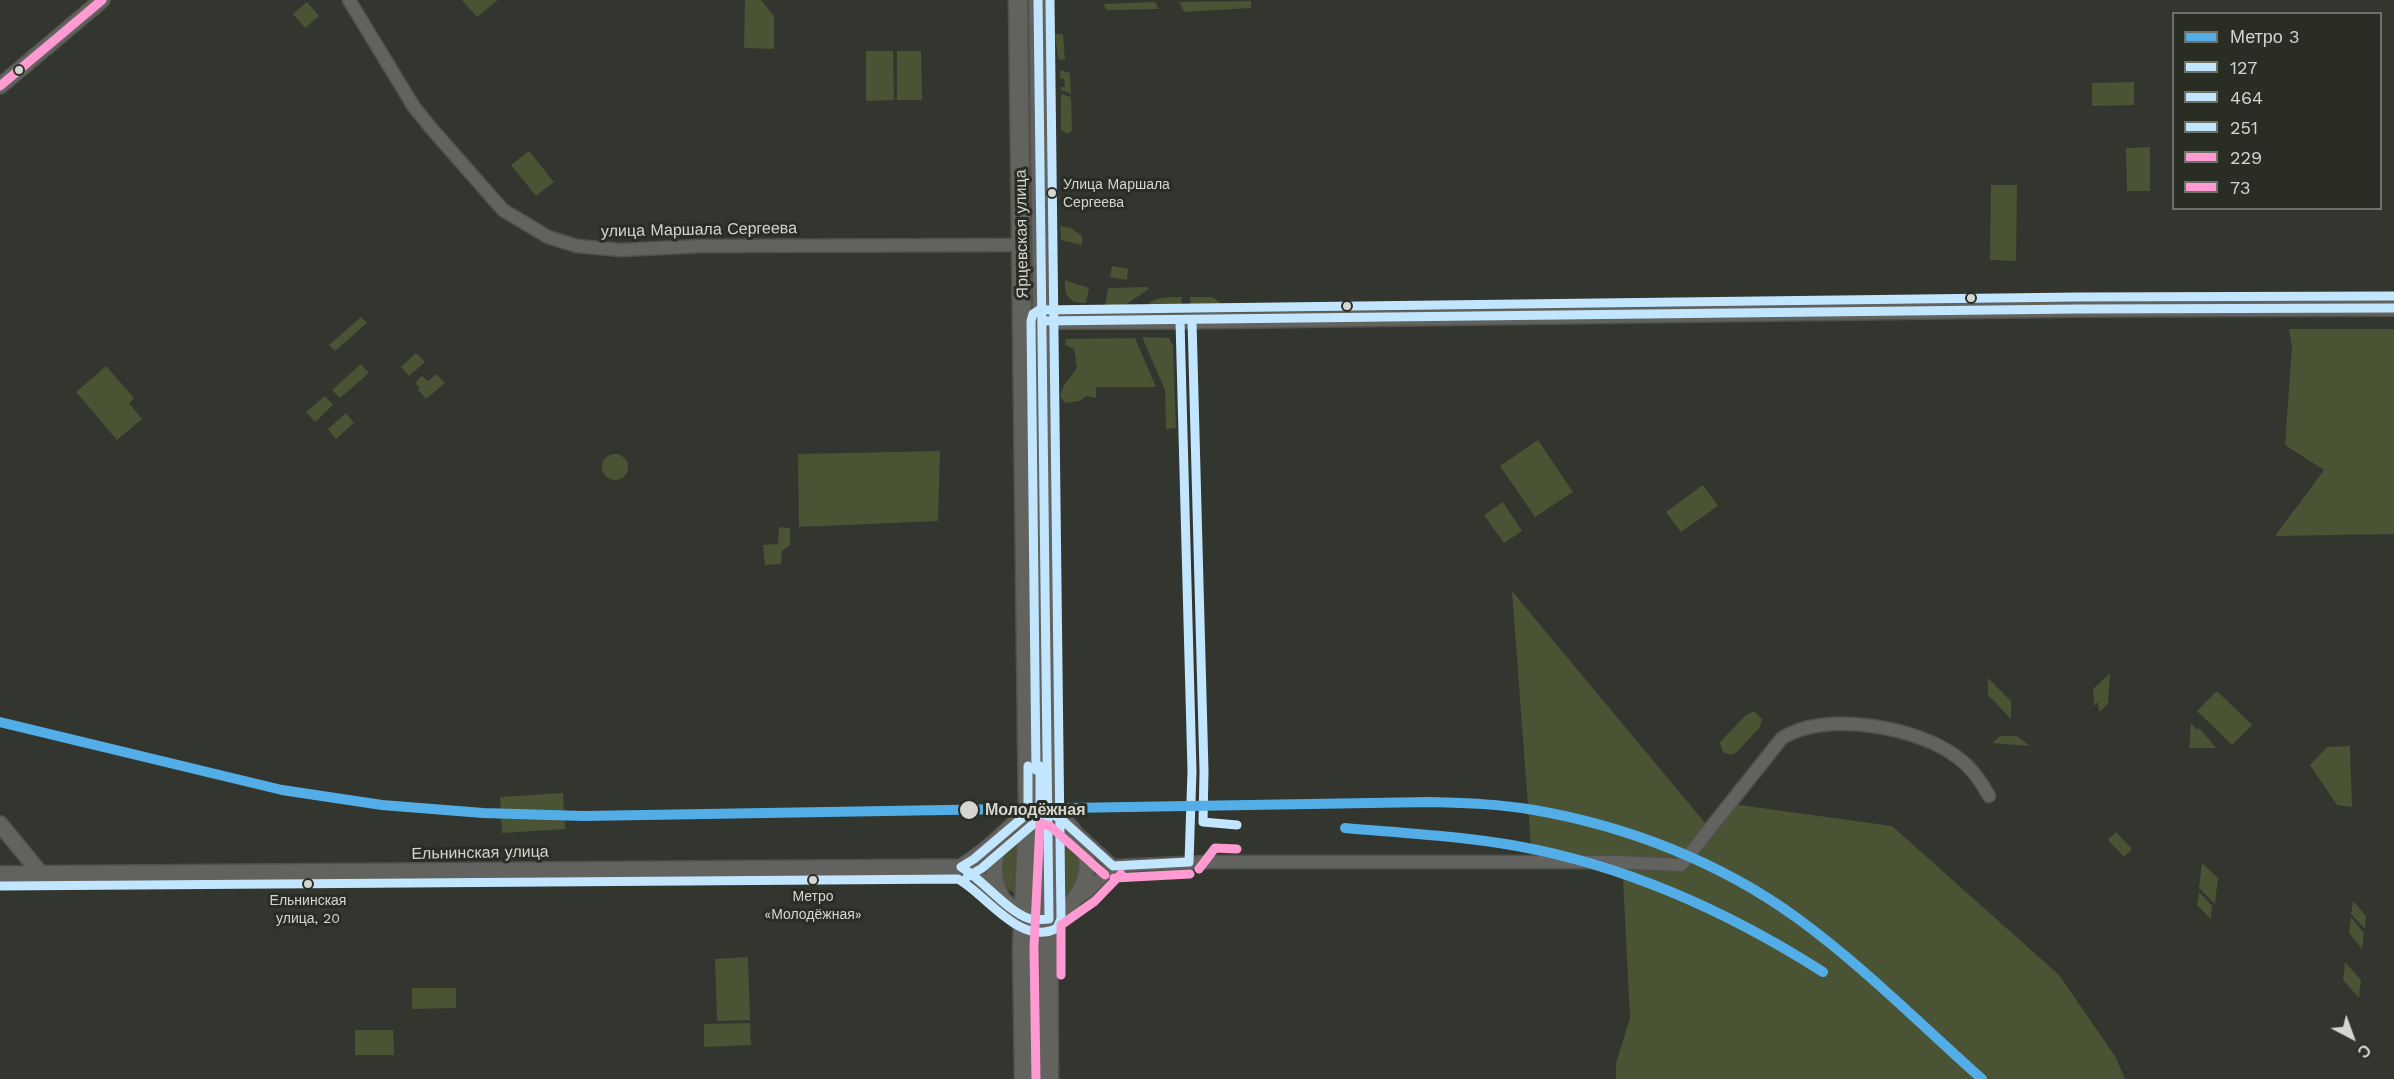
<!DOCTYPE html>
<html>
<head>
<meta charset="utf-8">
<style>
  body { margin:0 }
  #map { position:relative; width:2394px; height:1079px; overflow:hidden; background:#33352f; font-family:"Work Sans",sans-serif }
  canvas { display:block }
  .legend { position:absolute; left:2172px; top:12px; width:210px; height:198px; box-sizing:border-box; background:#2a2d23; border:2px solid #6e7168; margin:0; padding:8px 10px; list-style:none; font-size:18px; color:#d4d6cf }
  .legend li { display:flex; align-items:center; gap:12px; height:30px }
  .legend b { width:30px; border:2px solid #6e7168 }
  .north { position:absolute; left:2322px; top:1007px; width:60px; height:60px; -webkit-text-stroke:4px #2a2d23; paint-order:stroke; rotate:139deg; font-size:16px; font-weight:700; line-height:24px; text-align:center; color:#d4d6cf }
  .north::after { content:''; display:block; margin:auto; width:21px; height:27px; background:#d4d6cf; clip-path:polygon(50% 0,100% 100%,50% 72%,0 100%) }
</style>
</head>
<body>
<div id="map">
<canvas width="2394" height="1079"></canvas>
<ul class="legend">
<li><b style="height:8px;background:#53aee7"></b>Метро 3</li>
<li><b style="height:8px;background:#c2e6ff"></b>127</li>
<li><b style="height:8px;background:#c2e6ff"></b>464</li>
<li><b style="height:8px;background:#c2e6ff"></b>251</li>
<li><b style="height:8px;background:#ff9ad2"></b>229</li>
<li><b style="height:8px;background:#ff9ad2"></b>73</li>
</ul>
<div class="north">С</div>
</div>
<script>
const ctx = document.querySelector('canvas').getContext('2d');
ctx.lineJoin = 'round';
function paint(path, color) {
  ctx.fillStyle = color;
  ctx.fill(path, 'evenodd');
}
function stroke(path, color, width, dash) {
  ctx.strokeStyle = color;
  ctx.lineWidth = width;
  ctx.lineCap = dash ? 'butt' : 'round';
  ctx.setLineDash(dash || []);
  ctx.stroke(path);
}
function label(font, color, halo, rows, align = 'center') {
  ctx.font = font + ' "Work Sans",sans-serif';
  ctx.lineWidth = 6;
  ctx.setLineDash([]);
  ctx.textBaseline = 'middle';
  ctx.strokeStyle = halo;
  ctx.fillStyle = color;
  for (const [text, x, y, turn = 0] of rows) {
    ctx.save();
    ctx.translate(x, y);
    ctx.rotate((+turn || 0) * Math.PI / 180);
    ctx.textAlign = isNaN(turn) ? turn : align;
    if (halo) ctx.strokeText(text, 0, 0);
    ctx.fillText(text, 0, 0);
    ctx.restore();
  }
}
paint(new Path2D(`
  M462,0H498L477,17Z
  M745,0H761L774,16V49L744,48Z
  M1251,1V8L1184,12L1179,2Z
  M307,2L319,16L305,28L293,14Z
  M1155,2L1159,9L1107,10L1103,4Z
  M1055,34H1063L1065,60L1058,59Z
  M866,51H893L894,100L866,101Z
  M897,51H921L922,100H897Z
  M1060,70L1070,73L1071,94L1061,90V87H1065L1064,79L1060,78Z
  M2134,82V105L2092,106V83Z
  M1061,94L1071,97L1072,131L1067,134L1061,130Z
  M2150,147V191H2127L2126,148Z
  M529,151L554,182L536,196L511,165Z
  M1991,185H2017L2016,261L1990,260Z
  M1060,226L1071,228L1082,236V245L1061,240Z
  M1112,266L1128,269L1127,280L1110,277Z
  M1065,280L1089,288L1086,303C1069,303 1064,296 1065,280Z
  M1147,287L1149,289L1122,307L1105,308L1108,288Z
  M1182,297L1181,310H1145C1150,295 1169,298 1182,297Z
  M1190,297H1212L1229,309L1191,310Z
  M361,317L367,323L335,351L329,345Z
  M2289,329H2394V534L2275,536L2324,470L2285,445L2292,347Z
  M1194,335L1195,424L1190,425L1189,350Z
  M1142,337L1169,338L1173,345L1176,428L1166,429L1165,390Z
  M1135,338L1156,387H1096V398L1086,396L1080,401L1065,403L1060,396L1064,385L1077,368L1074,349L1065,345L1066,339Z
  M416,353L425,362L409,376L401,367Z
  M361,364L369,373L340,398L332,390Z
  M106,366L134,398L129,403L142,419L117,440L76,392Z
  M436,374L445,383L426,399L418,390L420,388L416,384L417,380L422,376L428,381Z
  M325,396L333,405L315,422L306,412Z
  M346,413L354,423L336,439L328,429Z
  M1538,440L1573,492L1535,517L1500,466Z
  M940,451L938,521L799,527L798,454Z
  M602 467a13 13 0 1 1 26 0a13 13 0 1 1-26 0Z
  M1703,485L1718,506L1681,532L1666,512Z
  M1503,502L1522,531L1504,543L1484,515Z
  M779,527L790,528V545L782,551L781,564L765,565L763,545L778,544Z
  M1512,591L1705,823L1726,799L1732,804L1892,826L2059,975L2115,1056L2125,1079H1616V1063L1630,1018L1623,879L1618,859H1532Z
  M2110,673L2108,704L2099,712L2098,702L2094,706L2093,689Z
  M1988,678L2011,701V719L1988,695Z
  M2217,691L2252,725L2232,745L2197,711Z
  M1754,711L1762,719L1760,727L1736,753L1731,755L1723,752L1720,743L1723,739L1745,716Z
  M2191,723L2197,730L2199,728L2216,748H2189Z
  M2000,736H2017L2030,746L1992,743Z
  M2350,746L2352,807L2337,805L2310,765L2327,747Z
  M563,793L565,829L502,833L500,797Z
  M1059,831C1088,848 1088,883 1059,900Z
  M2116,832L2132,849L2124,857L2108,840Z
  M1017,839L1014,893C995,881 1001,866 1004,847Z
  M2202,863L2218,878L2215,904L2199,888Z
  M2199,892L2212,906L2211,919L2197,905Z
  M2353,901L2366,916L2365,929L2351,914Z
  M2351,917L2364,933L2362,949L2349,933Z
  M748,957L750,1020L717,1021L715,959Z
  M2345,962L2361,980L2359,998L2343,980Z
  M412,988H456V1008L412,1009Z
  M750,1023L751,1045L704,1047V1024Z
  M355,1030H393L394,1055H355Z`), '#4a5333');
const minor = new Path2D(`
  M349,0L414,107L431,128L503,210L548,237L577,246L620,250L703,246L1021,245
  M1078,834L1113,866
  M1113,866L1209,862H1616L1681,865L1782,738C1825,710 1918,727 1957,757C1971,767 1981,781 1989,796
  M1076,899L1087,892L1113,866`);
const tertiary = new Path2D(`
  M0,86L102,0
  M1023,321H1180L2078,309L2394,308
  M0,824L41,874
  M0,874L961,867C985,877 1014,917 1034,920C1047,921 1059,915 1067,907C1079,896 1088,879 1087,862C1085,838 1056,800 1028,813C1019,817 1012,826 1004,833C991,846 976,857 961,867
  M1001,895C990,876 993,857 1002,838`);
const secondary = new Path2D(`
  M1018,0L1028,813L1022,947L1024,1079
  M1038,0L1047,653L1049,1079`);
stroke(minor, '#50514c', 15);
stroke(tertiary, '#50514c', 18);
stroke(secondary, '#50514c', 21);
stroke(minor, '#62635f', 12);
stroke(tertiary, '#62635f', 15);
stroke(secondary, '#62635f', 18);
stroke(new Path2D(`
  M1043,321L2078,309L2394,308
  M1048,812L1061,819L1113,866L1189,862L1192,771L1180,321
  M961,867C983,879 1011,917 1035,920C1039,920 1044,919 1049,919L1038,0
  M961,867L974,859L1028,813V766`), '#c2e6ff', 9);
stroke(new Path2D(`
  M967,877L982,868L1038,820L1040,813V766
  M0,886L958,879C986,894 1021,948 1057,928L1061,919L1050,0`), '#c2e6ff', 9);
stroke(new Path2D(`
  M1192,321L1204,771L1203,822L1237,825
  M1036,770L1031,321L1033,314L1039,310L2078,297L2394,296`), '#c2e6ff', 9);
stroke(new Path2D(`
  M1199,869L1215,848L1237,849
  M1114,878L1190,874
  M1061,975V925L1095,901L1121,874
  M1036,1079L1034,947L1040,823L1050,826L1105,875`), '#ff9ad2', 9);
stroke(new Path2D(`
  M0,86L102,0`), '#ff9ad2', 9);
stroke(new Path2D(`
  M0,722L282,790L382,805L483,813L584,816L1430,802C1465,803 1500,804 1534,810C1627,826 1720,862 1797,918C1863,966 1921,1025 1982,1079
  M1345,828C1402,833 1461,836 1517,846C1628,866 1729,912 1823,972`), '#53aee7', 10);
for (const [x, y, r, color] of [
  [19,70,5,"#d4d6cf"],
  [1052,193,5,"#d4d6cf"],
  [1971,298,5,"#d4d6cf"],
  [1347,306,5,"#d4d6cf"],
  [969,810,10,"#d4d6cf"],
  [813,880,5,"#d4d6cf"],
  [308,884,5,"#d4d6cf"]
]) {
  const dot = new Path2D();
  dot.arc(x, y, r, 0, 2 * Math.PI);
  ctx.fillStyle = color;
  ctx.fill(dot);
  stroke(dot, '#2a2d23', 2);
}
label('14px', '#d4d6cf', '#2a2d23', [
  ["Улица Маршала",1063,185,"left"],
  ["Сергеева",1063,203,"left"],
  ["Метро",813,897],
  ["«Молодёжная»",813,915],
  ["Ельнинская",308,901],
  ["улица, 20",308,919]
]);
label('16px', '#d4d6cf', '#2a2d23', [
  ["улица Маршала Сергеева",699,230,-1],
  ["Ярцевская улица",1022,234,-91],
  ["Ельнинская улица",480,853,-1]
]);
label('bold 16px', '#d4d6cf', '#2a2d23', [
  ["Молодёжная",985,810]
], 'left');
</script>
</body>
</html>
